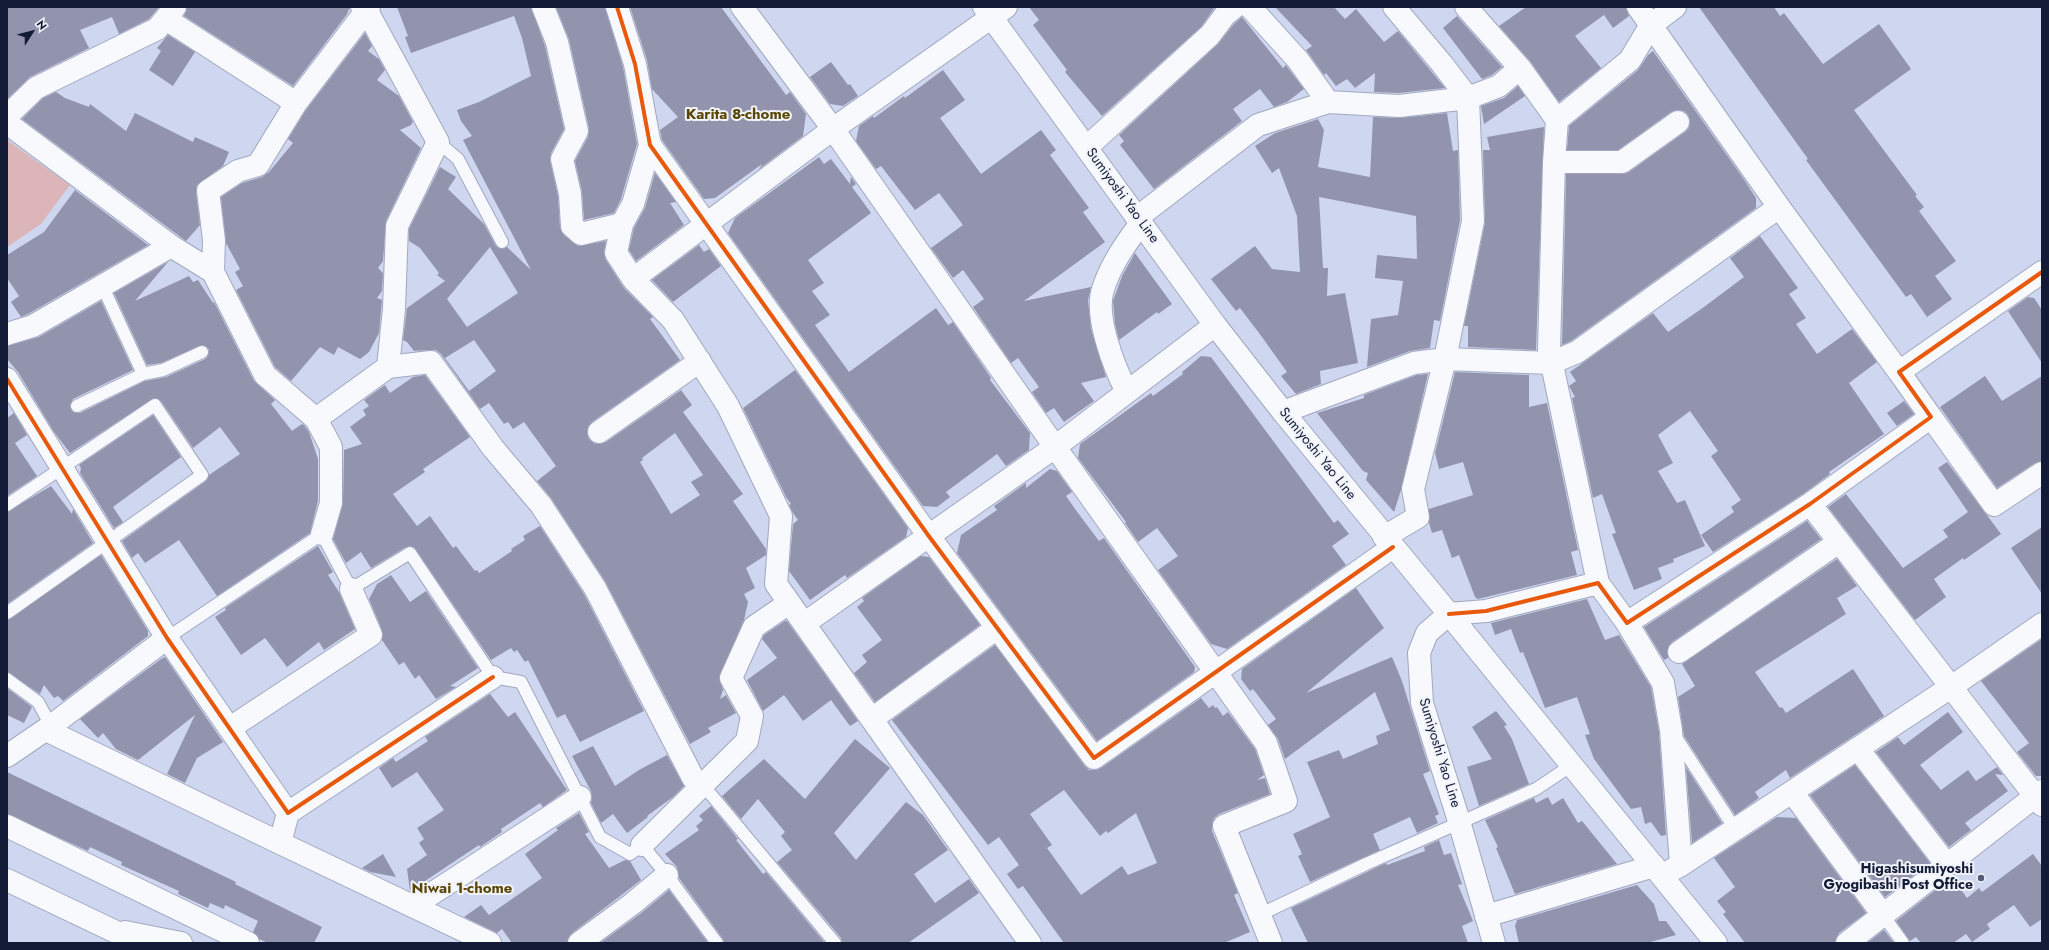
<!DOCTYPE html>
<html>
<head>
<meta charset="utf-8">
<style>
  body { margin:0 }
  #map { position:relative; width:2049px; height:950px; overflow:hidden; background:#cfd7f0; font-family:Jost,sans-serif }
  canvas { display:block }
  .frame { position:absolute; inset:0; border:8px solid #131a35; pointer-events:none }
  .north { position:absolute; left:12px; top:12px; width:40px; height:40px; -webkit-text-stroke:3px #f0f3fa; paint-order:stroke; rotate:54deg; font-size:11px; font-weight:700; line-height:16px; text-align:center; color:#131a35 }
  .north::after { content:''; display:block; margin:auto; width:14px; height:18px; background:#131a35; clip-path:polygon(50% 0,100% 100%,50% 72%,0 100%) }
</style>
</head>
<body>
<div id="map">
<canvas width="2049" height="950"></canvas>
<div class="frame"></div>
<div class="north">N</div>
</div>
<script>
const ctx = document.querySelector('canvas').getContext('2d');
ctx.lineJoin = 'round';
function paint(path, color) {
  ctx.fillStyle = color;
  ctx.fill(path, 'evenodd');
}
function stroke(path, color, width, dash) {
  ctx.strokeStyle = color;
  ctx.lineWidth = width;
  ctx.lineCap = dash ? 'butt' : 'round';
  ctx.setLineDash(dash || []);
  ctx.stroke(path);
}
function label(font, color, halo, rows, align = 'center') {
  ctx.font = font + ' Jost,sans-serif';
  ctx.lineWidth = 4;
  ctx.setLineDash([]);
  ctx.textBaseline = 'middle';
  ctx.strokeStyle = halo;
  ctx.fillStyle = color;
  for (const [text, x, y, turn = 0] of rows) {
    ctx.save();
    ctx.translate(x, y);
    ctx.rotate((+turn || 0) * Math.PI / 180);
    ctx.textAlign = isNaN(turn) ? turn : align;
    if (halo) ctx.strokeText(text, 0, 0);
    ctx.fillText(text, 0, 0);
    ctx.restore();
  }
}
paint(new Path2D(`
  M7,140L70,185L41,224L7,247Z`), '#dbb5b8');
paint(new Path2D(`
  M7,7H159L149,19L119,34L112,17L80,30L89,48L30,77L7,99Z
  M187,7H350V8L347,13H348L293,86L184,16Z
  M397,7H531L545,46L564,129L551,153L550,161L558,196L560,227L564,235L578,246L606,241L604,251L606,260L624,288L653,317L650,319L680,360L592,422L588,427L587,433L589,439L594,443L600,444L606,442L681,390L692,405L683,412L743,494L733,501L766,549V555L746,568L755,588L744,594L748,602L744,620L719,678L723,690L720,699L726,695L736,713L708,728L711,732L690,744L605,581L551,498L537,481L556,466L524,422L513,429L508,422L504,424L489,403L480,409L441,354L436,350H430L414,351L407,342L403,340L407,308L445,281L437,275L439,273L420,248L409,241V229L440,167L456,177L448,189L484,224L496,246L501,249L507,247L531,270L463,140L472,136L461,121L457,110L479,102L531,76L522,38L514,16L411,53L405,37L408,36ZM490,247L518,293L467,327L447,299ZM474,340L496,371L469,391L445,358ZM675,433L703,475L691,482L700,495L671,514L640,462L643,460L642,458Z
  M556,7H605L623,67L637,144L621,199L614,213L584,220L582,191L575,161L588,137L589,128L569,39Z
  M630,7H721L786,95L790,92L806,114L803,136L759,169L762,164L715,198L704,199L662,140L660,130L678,117L652,89L647,60Z
  M1029,7H1215L1201,27L1102,116L1065,72L1067,70L1033,25L1039,20Z
  M1275,7H1334L1345,19L1356,9L1384,42L1398,31L1445,88L1399,93L1374,92L1375,73L1355,88L1347,79L1336,86L1326,73L1324,75L1306,50L1312,46Z
  M1526,7H1626L1629,16L1613,28L1604,15L1575,36L1601,68L1559,102L1530,61L1499,26Z
  M1699,7H1774L1780,16L1784,13L1823,64L1879,24L1911,69L1854,110L1917,195L1915,196L1924,207L1919,211L1956,261L1935,276L1952,299L1927,317L1911,294L1906,297L1806,160L1808,159Z
  M1457,16L1502,67L1492,75L1482,79L1443,28Z
  M1242,17L1283,68L1286,65L1288,68L1304,89L1287,102L1274,107L1260,89L1233,109L1242,121L1154,189L1120,145L1124,141L1119,135L1218,44L1234,24Z
  M365,33L372,46L368,51L379,59L385,70L377,80L399,96L413,122L411,125L400,130L421,148L386,221L383,261L378,268L383,273L382,291L377,298L382,300L379,333L369,352L360,359L338,347L334,355L320,347L291,381L275,367L236,290L243,286L235,272L240,269L226,243L221,197L242,183L262,177L269,172L293,143L288,139L306,110Z
  M168,35L195,52L173,86L149,70L161,51L157,48Z
  M1653,51L1743,178L1756,198V208L1571,341L1562,345L1566,174H1622L1629,172L1685,132L1689,128L1690,121L1688,115L1684,111L1677,110L1671,112L1618,150H1567L1569,126L1638,70L1648,55Z
  M831,62L848,85L850,84L858,96L843,106L830,104L810,77Z
  M943,70L965,100L940,118L981,174L1041,130L1056,150L1050,155L1089,208L1083,212L1105,242L1024,301L1091,287L1088,300L1091,329L1106,377L1081,383L1094,401L1064,422L1054,408L1046,413L1032,392L1039,387L1018,358L1011,363L973,307L984,299L963,270L953,278L931,248L963,225L939,193L915,210L881,166L876,169L856,141L859,126L873,116L874,118L904,96L905,98Z
  M1518,86L1525,96L1484,124L1481,106L1504,98Z
  M56,92L65,98L89,107L90,104L126,131L135,113L193,142L195,137L229,152L223,166L197,185L196,193L200,225L186,241L22,119L43,98Z
  M1447,113L1453,151L1458,150L1460,220L1440,321L1434,320L1430,348L1410,351L1367,367L1371,319L1398,315L1403,281L1375,278L1377,255L1417,259L1416,216L1319,197L1323,268H1328L1327,296L1345,293L1358,363L1320,371L1321,384L1296,394L1281,376L1287,372L1262,337L1240,308L1236,311L1211,279L1255,246L1272,269L1300,272L1297,216L1279,168L1272,173L1255,146L1275,133L1318,119L1324,130L1318,167L1370,177L1373,117L1400,118Z
  M1544,127L1536,350L1468,347V326H1464L1485,223L1483,150H1490L1487,137Z
  M819,157L824,164L831,159L850,184L851,177L856,184L852,187L871,213L808,260L824,283L812,291L830,315L815,325L849,372L936,308L948,325L953,322L991,378L990,380L1030,433L1029,450L1006,466L997,454L946,492L950,497L937,507L923,506L728,233L735,218Z
  M655,173L676,202L670,203L684,225L636,261L629,250L634,228L645,208Z
  M75,190L148,245L28,314L21,317L11,302L19,296L7,278V255L44,232Z
  M1760,236L1798,288L1789,294L1806,318L1796,324L1817,354L1852,329L1877,362L1849,383L1884,434L1829,472L1830,474L1803,494L1713,552L1701,535L1734,512L1731,507L1741,500L1711,456L1718,451L1690,411L1658,435L1673,463L1658,471L1677,503L1685,500L1705,546L1673,559L1674,562L1658,568L1662,579L1634,590L1612,534L1616,533L1602,494L1593,498L1572,398L1575,397L1569,386L1576,381L1570,372L1653,313L1668,332L1704,307L1744,277L1730,258Z
  M699,245L704,252L709,249L721,266L673,302L652,280Z
  M1135,253L1172,304L1158,314L1157,312L1119,340L1115,324L1113,301L1122,276Z
  M168,262L135,301L189,276L193,282L198,280L213,303L214,302L254,381L275,400L271,404L292,431L302,424L304,425L309,432L318,459V501L310,533L217,596L179,540L145,563L138,553L132,558L122,541L206,481L209,475L240,454L220,427L193,448L161,401L154,398L70,453L54,432L18,372L7,359V346L39,337L101,301L133,370L73,399L70,406L73,412L80,413L145,381L166,377L205,359L208,356L209,349L202,345L161,363L147,365L114,293Z
  M2028,297L2034,298L2042,310V363L2008,311Z
  M1201,356L1211,357L1334,523L1338,520L1349,534L1332,546L1346,565L1227,649L1211,644L1158,570L1178,556L1157,528L1138,542L1125,523L1126,522L1078,458L1080,444L1151,393L1153,396L1183,374L1182,372Z
  M795,370L908,528L906,537L847,578L845,575L810,600L789,571L793,524L798,520L793,513L789,505L791,504L786,497L743,408Z
  M1455,372L1529,375V407L1547,403L1578,550L1571,552L1577,575L1478,599L1475,597L1459,555L1452,558L1442,530L1432,533L1429,523V509L1473,495L1463,462L1439,469L1435,453Z
  M1428,374L1401,490L1394,512L1366,480L1368,473L1363,471L1317,413L1364,398V395L1417,375Z
  M425,375L470,437L423,469L425,472L393,494L417,526L430,516L453,548L456,546L475,571L477,570L479,573L512,551L511,549L525,540L523,536L540,526L584,594L644,711L580,742L565,714L557,718L528,660L525,662L517,650L514,652L511,648L491,660L414,547H406L371,568L361,552L346,563L333,539L343,503L344,450L362,444L350,427L366,415L363,410L369,406L364,400L385,385L390,393L413,377Z
  M1985,376L2002,401L2042,376V461L2035,463L1997,488L1940,407Z
  M1904,401L1914,414L1897,426L1887,413Z
  M14,413L27,435L15,443L37,476L7,496V418Z
  M153,415L181,457L113,507L123,522L114,528L80,473L81,468L79,465Z
  M1947,462L2001,534L1964,560L1963,558L1934,579L1946,597L1915,620L1828,507L1846,494L1903,568L1948,537L1943,530L1968,512L1938,468Z
  M1050,469L1057,471L1072,492L1066,496L1078,513L1099,541L1104,538L1195,667L1194,672L1097,741L957,553L961,535L997,510L994,506L1026,483V488Z
  M51,486L72,514L73,509L93,543L7,604V512Z
  M1807,521L1821,539L1672,642L1668,647V658L1664,660L1644,627Z
  M2042,527V594L2011,548Z
  M318,546L333,572L328,575L339,592L355,629L324,650L319,642L287,667L265,638L241,655L215,617L226,610L225,608Z
  M101,555L148,631V636L63,701L58,696L54,698L44,685L40,694L7,672V620Z
  M921,556L929,557L980,625L875,702L854,673L867,662L862,655L882,640L857,607L864,601L862,598Z
  M1837,559L1857,586L1837,598L1846,614L1755,672L1780,708L1782,707L1786,713L1853,669L1884,716L1790,778L1786,770L1755,792L1759,798L1735,815L1684,736L1678,697L1695,686L1682,664Z
  M391,575L410,602L426,591L478,668L450,686L456,687L436,699L419,675L415,679L404,662L399,665L382,640V630L369,599L377,584Z
  M1356,588L1384,628L1306,693L1392,657L1402,681L1430,771L1423,774L1439,814L1435,816L1438,823L1417,833L1410,817L1373,834L1380,850L1310,882L1298,856L1302,854L1293,834L1330,817L1307,762L1339,750L1343,759L1378,744L1376,736L1390,730L1375,692L1285,759L1278,739L1268,725L1276,719L1253,689L1250,691L1241,679L1242,669Z
  M1587,599L1605,640L1619,635L1651,687L1659,732L1666,835L1661,836L1651,822L1645,824L1641,807L1631,809L1594,759L1585,735L1590,734L1577,697L1545,708L1523,652L1520,653L1511,629L1495,635L1491,623Z
  M785,621H787L858,721L850,726L831,700L803,721L784,695L763,711L747,680L777,658L762,639L764,635Z
  M2042,639V776H2036L2017,752L2029,743L1981,681Z
  M995,645L1084,765L1089,770H1096L1101,768L1201,698L1209,708L1213,705L1215,708L1217,707L1223,716L1228,712L1255,749L1264,775L1257,780L1265,778L1270,794L1219,814L1214,818L1212,824V831L1238,893L1234,895L1250,932L1224,943H1064L1023,886L1018,889L1007,874L1019,865L999,837L988,845L892,720ZM1064,790L1100,836L1106,831L1108,833L1136,813L1157,863L1128,875L1122,866L1081,895L1047,848L1052,845L1030,814Z
  M165,657L223,742L197,758L185,783L167,774L195,715L138,760L116,749L103,733L98,738L80,719L161,659Z
  M7,688L32,707L24,723L7,715Z
  M490,694L508,717L515,712L567,790L543,807L540,803L501,829L502,832L480,847L479,845L410,891L407,869L427,855L419,843L424,839L417,828L444,810L417,772L392,788L379,768L393,758L396,762L428,741L425,737Z
  M1496,711L1507,725L1504,726L1512,739L1529,784L1479,806L1467,767L1492,759L1472,727Z
  M1948,712L1963,732L1920,765L1941,790L1968,770L1976,781L1997,767L2003,775L1995,774L2008,791L1965,823L1971,830L1949,847L1876,752L1898,737L1904,745Z
  M855,739L890,768L834,833L856,860L906,802L923,815L948,850L914,874L935,903L969,879L979,893L908,943H842L841,938L777,862L792,850L781,836L785,832L758,799L741,819L722,796L764,759L805,799Z
  M593,746L615,786L639,770L667,755L684,786L673,797L647,816L648,817L627,833L613,814L601,823L591,803L592,797L591,791L572,756Z
  M1855,765L1930,863L1885,897L1810,795Z
  M1686,767L1722,823L1692,843Z
  M7,772L236,882L235,884L322,927L314,943H268L259,939L253,932L258,921L225,905L224,909L210,903L208,908L178,894L179,891L121,865L122,862L107,855L90,847L88,851L7,814Z
  M1548,797L1552,805L1563,798L1578,823L1582,821L1617,864L1515,894L1496,848L1498,847L1485,820L1534,798L1536,803Z
  M711,806L738,839L736,840L763,874L766,872L825,943H724L723,939L679,878L677,867L665,854L699,830L696,826L703,820L699,816Z
  M579,813L589,832L585,834L609,868L625,860L630,861L641,880L572,933L567,943H512L502,929L497,933L464,917L481,905L489,915L542,878L525,854L558,830L556,828Z
  M1777,817L1796,818L1866,913L1839,933L1835,943H1745L1723,914L1726,912L1717,901L1735,887L1714,858Z
  M1439,840L1444,855L1451,853L1462,884L1458,885L1473,921L1462,926L1468,943H1308L1291,908L1386,863L1387,865L1425,851L1424,847Z
  M383,854L396,877L370,872L362,868Z
  M2033,854L2042,866V919L2030,927L2014,905L1987,924L1990,929L1972,942L1966,934L1953,943H1921L1916,937L1910,941L1896,921L1952,877L1967,898L1979,888L1982,892Z
  M1637,885L1654,904L1659,921H1666L1676,935L1647,943H1519L1515,926L1517,920Z
  M669,890L708,943H600L640,914Z
  M1884,930L1894,943H1867Z`), '#9293ac');
const service = new Path2D(`
  M438,142L458,159L502,242
  M102,285L143,374
  M77,406L143,374L163,370L202,352
  M7,505L155,405L202,475L7,613
  M167,638L322,534L351,589L410,553L493,677L521,682L600,837L630,854L642,845L667,875L717,943
  M7,679L38,702L51,726
  M1675,736L1735,829
  M703,785L835,943
  M1259,915L1366,864L1536,789L1572,765
  M1883,915L1903,943`);
const minor = new Path2D(`
  M362,7L367,11L438,142L397,226L394,309L388,367
  M543,7L557,42L577,131L562,159L570,194L572,226L581,234L622,224L616,253L633,279L673,320L728,406L781,516L776,584L1030,943
  M617,7L635,64L650,145L928,535L1094,758L1393,547
  M742,7L833,129L1055,447L1266,743L1286,801L1224,826L1271,943
  M1250,7L1298,60L1328,102
  M1394,7L1442,64L1468,98
  M1466,7L1520,68L1557,120L1554,162L1549,350L1598,583
  M1638,7L1779,207L1899,372
  M166,19L296,103
  M1520,68L1499,86L1468,98L1473,221L1445,359L1551,363L1577,352L1779,207
  M7,116L36,88L157,29L175,7
  M1557,120L1630,60L1651,25L1675,7
  M7,123L171,246L213,272L265,375L316,419L331,447V503L322,534
  M1087,147L1210,35L1225,15L1235,7
  M1554,162H1622L1678,122
  M1138,217L1258,125L1328,102L1399,106L1468,98
  M622,224L633,204L650,145
  M213,272L214,240L208,191L238,171L258,165L296,103L369,7
  M633,279L833,129L1006,7
  M7,334L33,326L171,246
  M7,379L167,638L288,813L493,677
  M1127,392C1114,367 1094,316 1103,289C1111,264 1126,243 1141,223
  M1283,412L1414,363L1445,359L1413,489L1418,517L1384,537
  M1931,417L1994,505L2042,473
  M316,419L388,367L431,362L493,448L541,505L595,588L693,778L703,785
  M599,432L700,361
  M1810,504L2042,805
  M1449,614L1486,611L1598,583L1627,623L1810,504L1931,417L1899,372L2042,272
  M805,623L1055,447L1215,325
  M1627,623L1663,683L1671,730L1681,865L1670,871
  M1679,652L1839,542
  M872,719L997,628
  M230,728L371,635L351,589
  M46,730L280,843L288,813
  M1858,749L1947,865
  M7,756L51,726L167,638
  M1792,792L1883,915
  M7,826L248,943
  M280,843L490,943
  M642,845L747,741L752,716L731,678L754,627L789,603
  M1681,865L1951,687L2042,624
  M7,880L139,943
  M413,906L580,797
  M1486,916L1654,866
  M125,932L181,943
  M579,943L632,904L667,875
  M1847,943L2042,791`);
const tertiary = new Path2D(`
  M1449,614L1716,943`);
const primary = new Path2D(`
  M984,7L1215,325L1283,412L1449,614L1427,633L1419,653L1422,703L1459,821L1494,943`);
stroke(service, '#a0a7bf', 14);
stroke(minor, '#a0a7bf', 24);
stroke(tertiary, '#a0a7bf', 24);
stroke(primary, '#a0a7bf', 24);
stroke(service, '#f8f9fd', 12);
stroke(minor, '#f8f9fd', 22);
stroke(tertiary, '#f8f9fd', 22);
stroke(primary, '#f8f9fd', 22);
stroke(new Path2D(`
  M617,7L635,64L650,145L928,535L1094,758L1393,547
  M7,379L167,638L288,813L493,677
  M1449,614L1486,611L1598,583L1627,623L1810,504L1931,417L1899,372L2042,272`), '#e8590c', 4);
for (const [x, y, r, color] of [
  [1981,878,4,"#555c76"]
]) {
  const dot = new Path2D();
  dot.arc(x, y, r, 0, 2 * Math.PI);
  ctx.fillStyle = color;
  ctx.fill(dot);
  stroke(dot, '#f0f3fa', 1.5);
}
label('14px', '#131a35', '#f0f3fa', [
  ["Sumiyoshi Yao Line",1122,196,54],
  ["Sumiyoshi Yao Line",1317,454,51],
  ["Sumiyoshi Yao Line",1439,753,73]
]);
label('bold 14px', '#131a35', '#f0f3fa', [
  ["Higashisumiyoshi",1973,870],
  ["Gyogibashi Post Office",1973,886]
], 'right');
label('bold 15px', '#594605', '#f0f3fa', [
  ["Karita 8-chome",738,115],
  ["Niwai 1-chome",462,889]
]);
</script>
</body>
</html>
